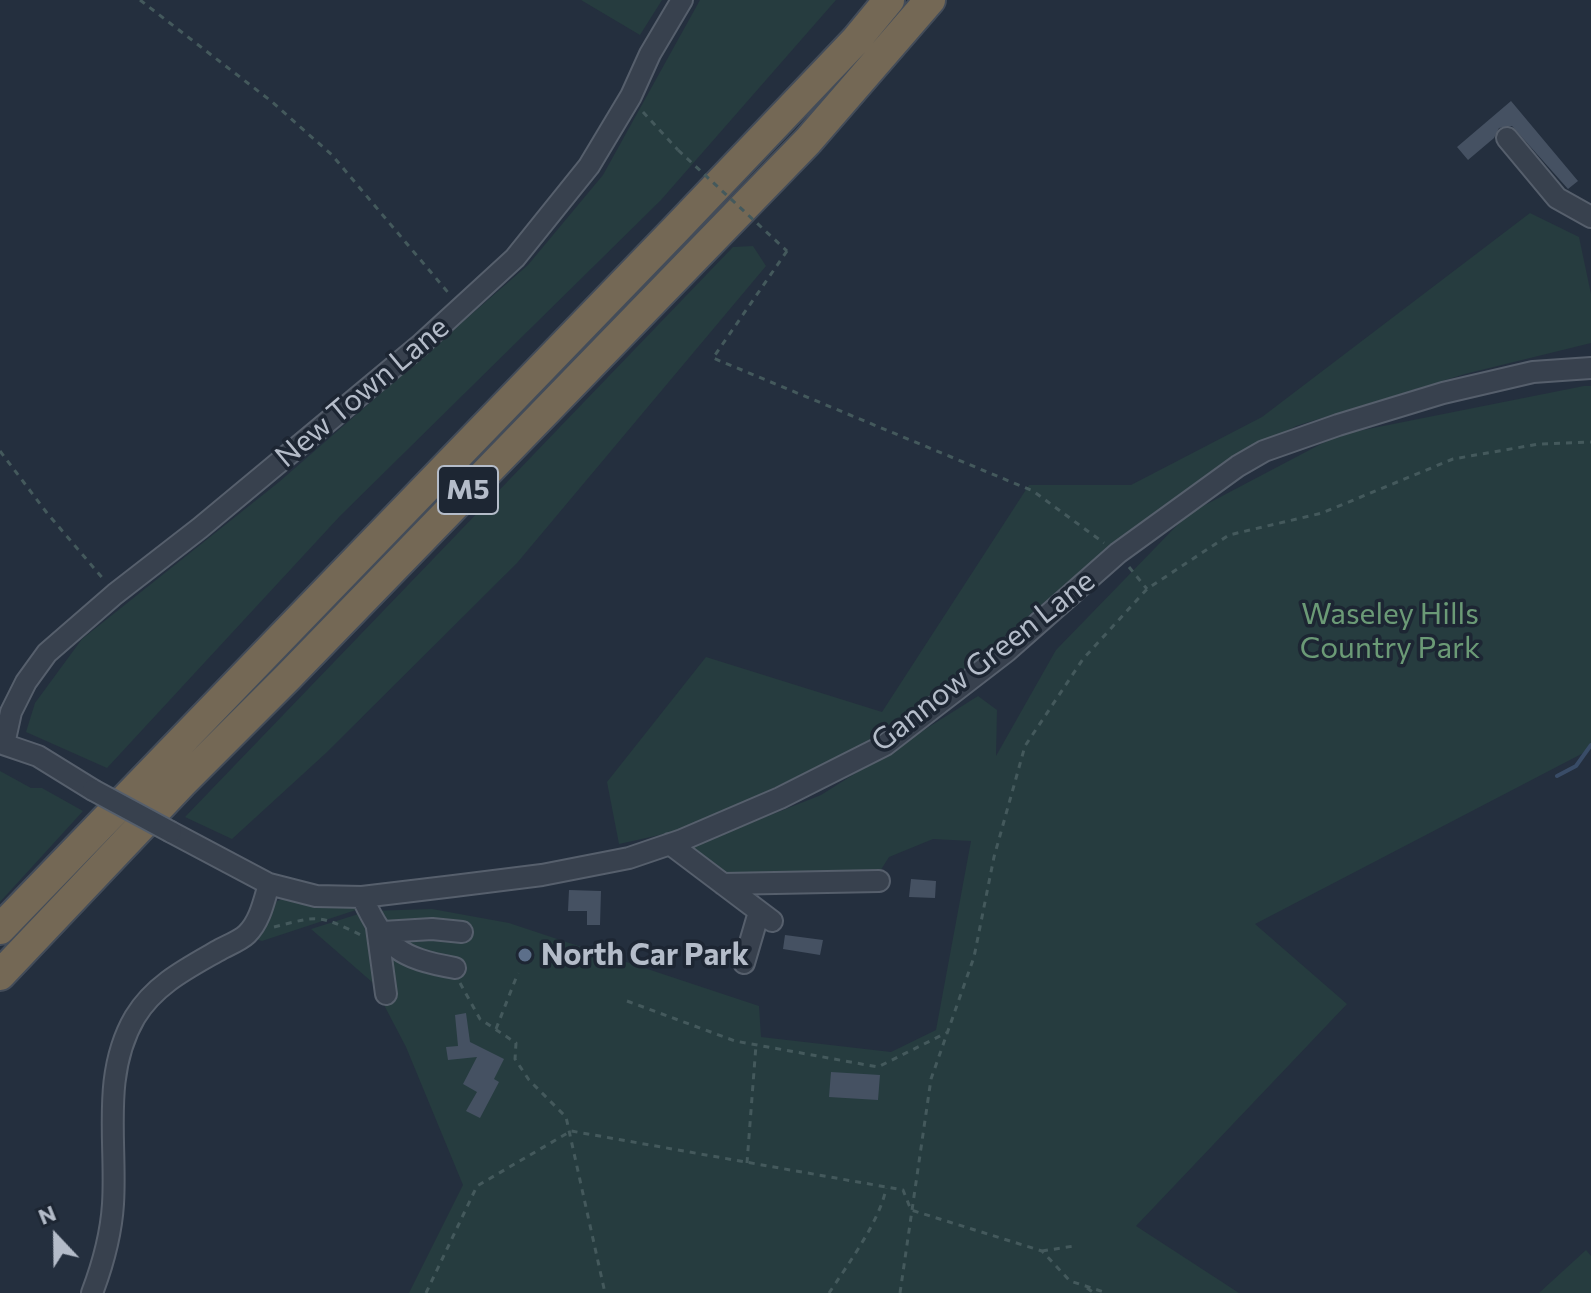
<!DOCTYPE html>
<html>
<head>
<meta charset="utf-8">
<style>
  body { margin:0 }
  #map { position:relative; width:1591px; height:1293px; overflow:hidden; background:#242f3e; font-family:Commissioner,sans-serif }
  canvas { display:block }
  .north { position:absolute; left:16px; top:1197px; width:80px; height:80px; -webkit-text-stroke:6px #1d2633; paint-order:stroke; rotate:338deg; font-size:22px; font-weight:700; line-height:32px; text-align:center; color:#b4bcc9 }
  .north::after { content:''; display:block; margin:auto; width:28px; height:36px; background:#b4bcc9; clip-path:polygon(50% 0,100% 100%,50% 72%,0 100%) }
</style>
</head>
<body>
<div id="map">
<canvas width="1591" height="1293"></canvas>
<div class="north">N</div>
</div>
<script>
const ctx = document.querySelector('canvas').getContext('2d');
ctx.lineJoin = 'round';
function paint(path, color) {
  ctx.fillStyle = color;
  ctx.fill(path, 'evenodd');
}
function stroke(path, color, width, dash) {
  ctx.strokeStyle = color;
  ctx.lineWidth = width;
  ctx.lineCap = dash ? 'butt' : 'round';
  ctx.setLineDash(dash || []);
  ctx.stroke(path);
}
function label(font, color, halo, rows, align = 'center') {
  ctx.font = font + ' Commissioner,sans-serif';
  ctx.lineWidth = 7;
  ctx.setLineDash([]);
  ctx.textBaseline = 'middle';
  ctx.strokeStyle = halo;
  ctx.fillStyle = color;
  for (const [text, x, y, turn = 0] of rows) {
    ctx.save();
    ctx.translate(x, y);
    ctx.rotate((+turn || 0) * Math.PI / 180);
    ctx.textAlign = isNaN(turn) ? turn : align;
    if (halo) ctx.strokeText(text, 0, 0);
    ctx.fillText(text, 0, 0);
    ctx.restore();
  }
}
paint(new Path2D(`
  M581,0H662L640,35Z
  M700,0H836L661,200L340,516L107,768L26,732L35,703L82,639L279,482L528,265L603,175Z
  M1530,213L1579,237L1591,294V343L1465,374L1296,426L1226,464L1096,558L894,731L687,829L619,844L607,782L706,657L882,712L1029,485H1131L1262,417Z
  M753,246L766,266L517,563L326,753L232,839L185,817L733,247Z
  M1584,386H1591V749L1255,924L1347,1004L1136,1226L1239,1293H409L463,1185L406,1047L372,982L311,929L368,911L432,909L509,923L759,1006L761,1037L891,1052L936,1030L971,841L933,839L889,857L870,887H741L683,861L665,857L821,795L978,696L997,710L996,756L1056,650L1188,514L1338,435Z
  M0,771L31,788H42L83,811L0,902Z
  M288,897L350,901L359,909L262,941L255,939L277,901Z
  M1586,1250L1591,1256V1293H1539Z`), '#263c3f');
stroke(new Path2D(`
  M1557,776L1576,766L1591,745`), '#394c67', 4);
paint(new Path2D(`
  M1511,101L1578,181L1568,189L1512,126L1499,128L1494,138L1468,160L1457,147Z
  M911,879L936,881L935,898L909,897Z
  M569,890L601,891L600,925H587V911H568Z
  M785,935L823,940L820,955L783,949Z
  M466,1013L470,1042L504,1059L494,1079L499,1082L480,1118L466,1111L477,1092L463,1084L477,1057L448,1060L446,1047L458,1046L455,1015Z
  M831,1072L880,1075L878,1100L829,1097Z`), '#455162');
const minor = new Path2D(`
  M1507,138L1557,198L1591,217
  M0,743L38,756L93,790
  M4,744L11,712L26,682L47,653L115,594L200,528L419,346L515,258L589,166L631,96L650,54L682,0
  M171,832L269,884L316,896L362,897L454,886L542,875L629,858L682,840L780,798L885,745L1007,651L1118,553L1238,466L1264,451L1338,425L1443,393L1533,372L1591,368
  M670,844L772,921
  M723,884L879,881
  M362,897C386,948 399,958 455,968
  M377,928L386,994
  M383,932L432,929L462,932
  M744,963L759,912
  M92,1293C103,1264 111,1236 113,1204C117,1142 101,1075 135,1017C155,984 188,968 221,949C229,945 241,940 247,934C260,921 264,901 269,884`);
const highway = new Path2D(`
  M0,929L676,229L856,40L889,0
  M0,975L182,783L288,677L808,141L930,0`);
stroke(minor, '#565f6c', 24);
stroke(highway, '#434c59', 34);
stroke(new Path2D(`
  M140,0L271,101L332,155L451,296
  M643,112L678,150
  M787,251L713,358L1033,491L1104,543
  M0,451L47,513L105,581
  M1129,567L1147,589
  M274,927C320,915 319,915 361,935
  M460,983L480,1019L516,1043L515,1059L529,1080L566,1117L605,1293
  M627,1001L735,1041L878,1067L948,1032
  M496,1029L518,973
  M747,1163L756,1045
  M1042,1251L1074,1246
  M1087,1288L1094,1293
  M426,1293L477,1186L571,1131L903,1190L911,1210L1042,1251L1070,1281L1107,1293
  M829,1293C847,1266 881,1219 886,1188
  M900,1293L931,1079L974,957L994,857L1025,746L1083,659L1147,589L1229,535L1322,513L1453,459L1539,444L1591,442`), '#44595c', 3, [6, 6]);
stroke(minor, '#38414e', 20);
stroke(highway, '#746855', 30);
const minorBridge = new Path2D(`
  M93,790L171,832`);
stroke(minorBridge, '#565f6c', 24, []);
stroke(new Path2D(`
  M678,150L787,251`), '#44595c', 3, [6, 6]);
stroke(minorBridge, '#38414e', 20);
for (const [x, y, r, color] of [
  [525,955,8,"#5c6f8a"]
]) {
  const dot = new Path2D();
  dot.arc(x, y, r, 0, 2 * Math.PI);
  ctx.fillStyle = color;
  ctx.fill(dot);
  stroke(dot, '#1d2633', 3);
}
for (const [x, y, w] of [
  [468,490,60]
]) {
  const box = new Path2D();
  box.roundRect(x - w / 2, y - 24, w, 48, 6);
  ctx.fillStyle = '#1d2633';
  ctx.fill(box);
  stroke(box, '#b4bcc9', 2);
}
label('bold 28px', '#b4bcc9', null, [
  ["M5",468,490]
]);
label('30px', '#b4bcc9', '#1d2633', [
  ["New Town Lane",362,392,-40],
  ["Gannow Green Lane",983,661,-38]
]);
label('30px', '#6b9a76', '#1d2633', [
  ["Waseley Hills",1390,614],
  ["Country Park",1390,648]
]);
label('bold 30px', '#b4bcc9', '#1d2633', [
  ["North Car Park",541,955]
], 'left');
</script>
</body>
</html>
